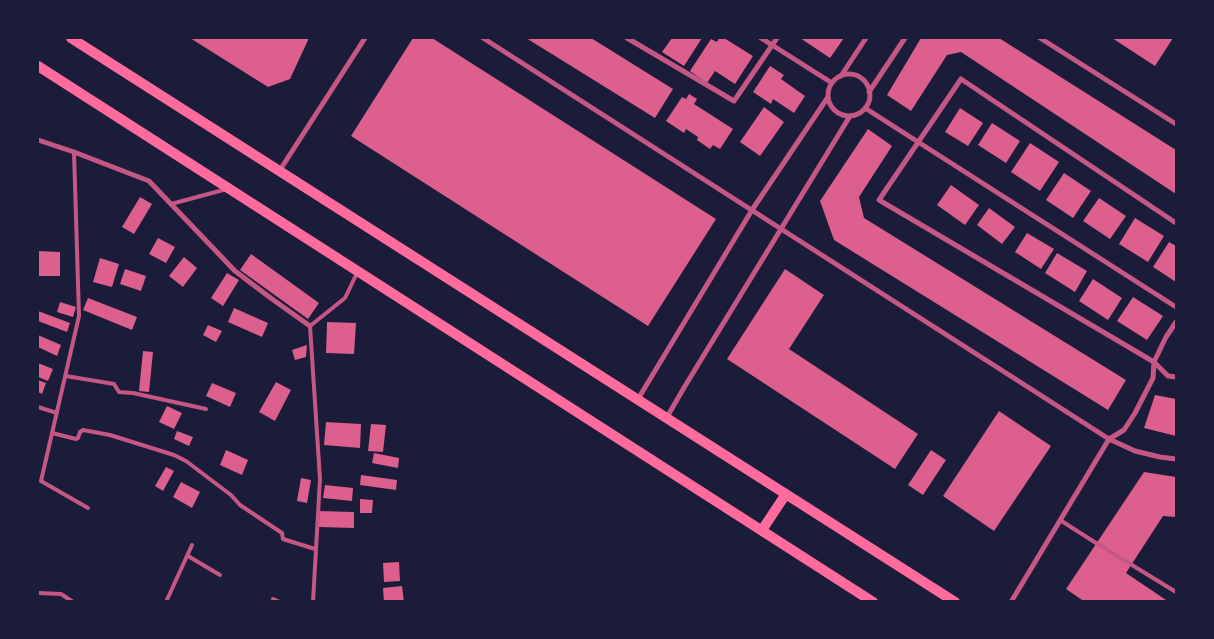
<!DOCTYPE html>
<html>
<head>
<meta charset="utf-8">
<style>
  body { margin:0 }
  #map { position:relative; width:1214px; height:639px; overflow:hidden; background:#1b1b3a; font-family:"Source Serif 4",serif }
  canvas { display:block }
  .frame { position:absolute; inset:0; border:39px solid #1b1b3a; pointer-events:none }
</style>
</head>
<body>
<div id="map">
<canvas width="1214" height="639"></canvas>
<div class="frame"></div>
</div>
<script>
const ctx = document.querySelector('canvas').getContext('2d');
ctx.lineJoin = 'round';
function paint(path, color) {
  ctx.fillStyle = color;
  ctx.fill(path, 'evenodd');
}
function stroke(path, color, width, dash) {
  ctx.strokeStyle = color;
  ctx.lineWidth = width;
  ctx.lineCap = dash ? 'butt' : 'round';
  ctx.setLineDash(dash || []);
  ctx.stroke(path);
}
paint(new Path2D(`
  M190,38H309L290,79L268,87Z
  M413,38H432L716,219L648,326L351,136Z
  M526,38H591L673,89L655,118Z
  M672,38H702L684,66L662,52Z
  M719,38H724L753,56L735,84L715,71L707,83L690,71L711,39L717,42Z
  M800,38H844L830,58Z
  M921,38H999L1176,150V194L961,52L947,55L911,111L887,95Z
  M1112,38H1173L1155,66Z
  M770,66L784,75L781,79L805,96L794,113L773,99L771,104L753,92Z
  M689,94L697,99L694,104L733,129L720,149L713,145L710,149L697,140L698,137L686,129L684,133L666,121L682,97L686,99Z
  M764,107L784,122L760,156L740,142Z
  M960,108L983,123L968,146L945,132Z
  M992,123L1020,141L1006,163L978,145Z
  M868,129L892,146L859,197L864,218L1126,380L1108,410L834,240L820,201Z
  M1030,143L1059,162L1040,191L1011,172Z
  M1064,173L1091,191L1073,218L1046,200Z
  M951,185L979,205L965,225L937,205Z
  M140,197L152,204L134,234L122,227Z
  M1099,198L1126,216L1110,239L1083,221Z
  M989,208L1015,227L1002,244L977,225Z
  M1135,218L1164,236L1148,262L1119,244Z
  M1027,233L1054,249L1041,269L1015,252Z
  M158,238L175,247L166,263L149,254Z
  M1169,242L1176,246V282L1153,267Z
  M38,251L60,252V276H38Z
  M1057,253L1087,271L1075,292L1045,273Z
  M251,254L319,303L308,319L240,270Z
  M184,257L197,268L183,287L169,276Z
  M100,258L119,264L112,287L93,282Z
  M125,269L146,276L141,291L120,284Z
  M785,269L824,295L789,349L918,434L895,469L727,359Z
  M227,273L239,280L223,306L211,298Z
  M1093,279L1122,298L1108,320L1079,301Z
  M1133,297L1163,316L1147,340L1117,321Z
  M88,298L137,317L132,330L83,310Z
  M60,302L76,307L73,317L57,312Z
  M234,308L268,323L262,337L228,322Z
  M38,311L70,323L67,332L38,321Z
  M327,322L356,323L354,354L326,353Z
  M208,325L222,331L216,342L203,335Z
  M38,335L61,345L57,356L38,347Z
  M307,345L306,357L295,360L292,350Z
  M143,351L153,352L149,392L139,391Z
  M38,363L53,369L48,381L38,377Z
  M38,380L46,383L42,394L38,392Z
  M276,382L291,390L275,421L259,412Z
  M212,383L236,393L230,407L206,396Z
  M1155,395L1176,399V436L1144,428Z
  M167,406L182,413L174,429L159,422Z
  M999,411L1051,446L994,531L943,496Z
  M326,422L361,424L360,448L324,445Z
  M371,424L386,425L383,452L368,451Z
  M177,431L193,437L189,446L174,439Z
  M226,450L248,460L242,475L220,465Z
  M931,450L946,460L923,495L908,485Z
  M374,453L399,458L398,468L372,463Z
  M166,467L174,471L163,491L155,486Z
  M1144,472L1176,477V517L1163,516L1126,573L1169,602H1085L1066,589Z
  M361,475L397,480L396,490L360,485Z
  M301,478L311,480L307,503L297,501Z
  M181,482L200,492L192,508L173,497Z
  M325,485L353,488L352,501L323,498Z
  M360,499L373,500L372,513H360Z
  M319,511L354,512V528L319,527Z
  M399,562L400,581L384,582L383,563Z
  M402,586L404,602H384L383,588Z`), '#dd5f8e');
stroke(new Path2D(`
  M171,204L227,189
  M66,376L114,384L119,392L133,393L206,409
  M38,407L57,413
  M52,433L76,439L78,438L80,432L83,430L110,435L174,455L186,461L231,495L240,505L282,533L283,539L315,549
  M41,481L79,316L74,152
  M41,481L88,508
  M1060,520L1096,543L1176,592
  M188,556L220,575
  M38,593L61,594L73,602
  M273,599L280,602
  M166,602L192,545
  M313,602L320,479L310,326L345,298L358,271`), '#c65784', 4);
stroke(new Path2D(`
  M483,38L1109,439L1135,451L1160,457L1176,459
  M627,38L734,101L777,38
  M761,38L832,83
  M1040,38L1176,124
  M828 95a21 21 0 1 1 42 0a21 21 0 1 1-42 0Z
  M841,76L866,38
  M869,92L905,38
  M865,108L1176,307
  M38,140L74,152L149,181L235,271L272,299L310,326
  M280,170L365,38
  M1176,223L961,79L879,200L1154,362L1168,376L1176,377
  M638,399L752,210L828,97
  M667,417L685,386L850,116
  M1011,602L1109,439L1124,430L1135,413L1153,378L1154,362L1166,337L1176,322`), '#c65784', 5);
stroke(new Path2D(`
  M71,38L955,602
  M38,66L873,602
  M762,530L786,494`), '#ff6b9d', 10);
</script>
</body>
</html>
